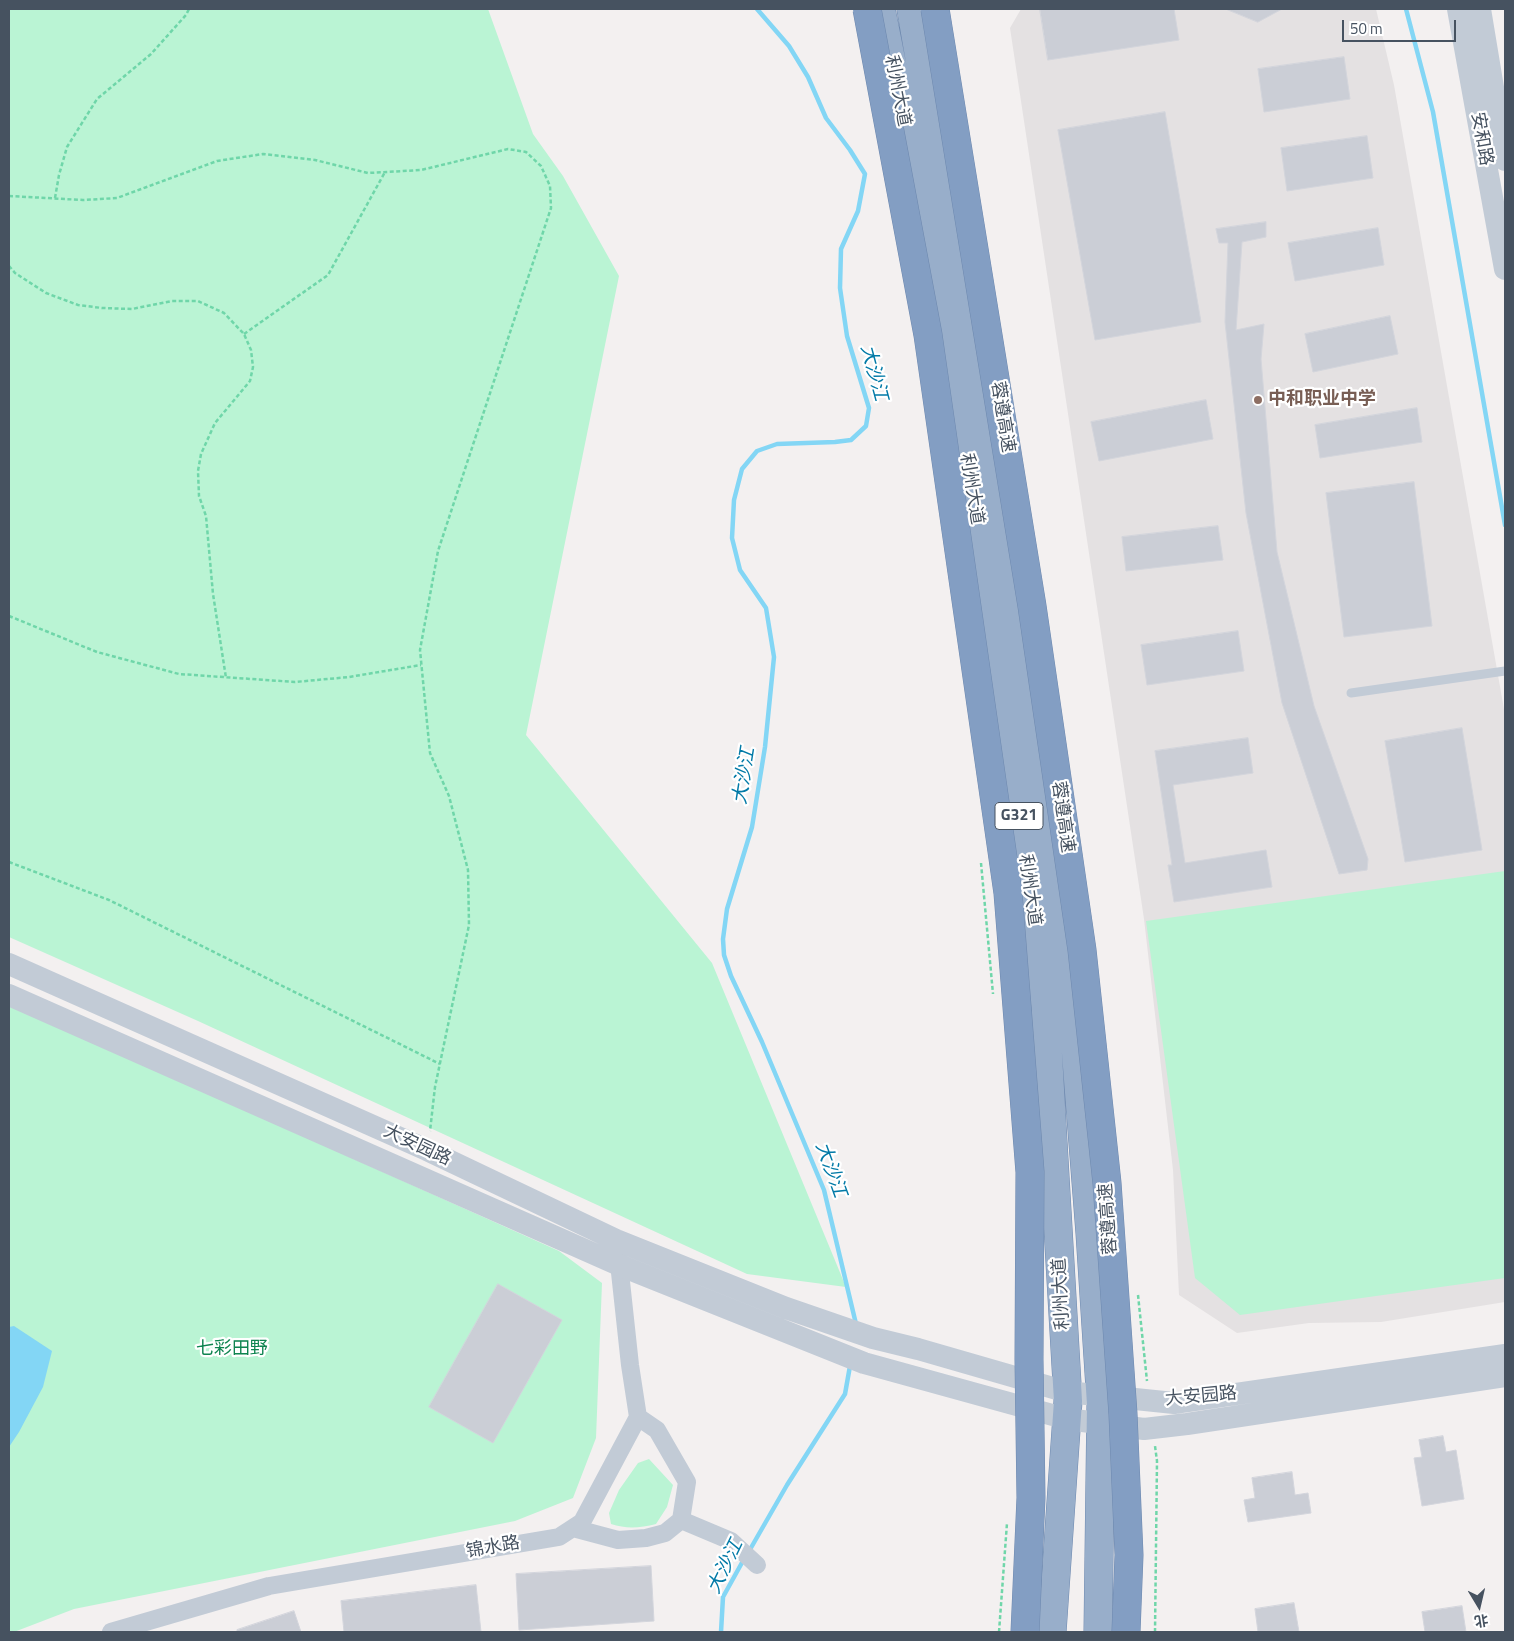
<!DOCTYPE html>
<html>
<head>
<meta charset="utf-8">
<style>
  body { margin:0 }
  #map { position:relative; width:1514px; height:1641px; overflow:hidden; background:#f3f0f0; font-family:"Titillium Web","Noto Sans SC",sans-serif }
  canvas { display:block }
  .frame { position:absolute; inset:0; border:10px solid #465260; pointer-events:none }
  .north { position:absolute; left:1454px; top:1581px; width:50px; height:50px; -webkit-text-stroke:4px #fff; paint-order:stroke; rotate:171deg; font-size:14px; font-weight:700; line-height:20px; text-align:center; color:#465260 }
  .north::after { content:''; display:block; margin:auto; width:18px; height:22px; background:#465260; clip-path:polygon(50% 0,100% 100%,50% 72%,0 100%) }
  .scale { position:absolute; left:1342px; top:20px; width:114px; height:22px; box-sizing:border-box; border:2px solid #465260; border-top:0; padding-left:6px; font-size:15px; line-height:18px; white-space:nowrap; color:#465260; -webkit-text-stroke:4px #fff; paint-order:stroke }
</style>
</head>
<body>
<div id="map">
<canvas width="1514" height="1641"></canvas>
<div class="frame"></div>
<div class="north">北</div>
<div class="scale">50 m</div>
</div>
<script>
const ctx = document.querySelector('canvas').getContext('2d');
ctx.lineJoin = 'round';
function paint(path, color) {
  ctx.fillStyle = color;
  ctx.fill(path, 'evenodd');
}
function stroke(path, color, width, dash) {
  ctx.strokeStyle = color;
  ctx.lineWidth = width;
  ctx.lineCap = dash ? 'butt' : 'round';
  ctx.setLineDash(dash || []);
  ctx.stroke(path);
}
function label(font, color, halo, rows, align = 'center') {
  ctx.font = font + ' "Titillium Web","Noto Sans SC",sans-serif';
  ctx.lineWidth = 4.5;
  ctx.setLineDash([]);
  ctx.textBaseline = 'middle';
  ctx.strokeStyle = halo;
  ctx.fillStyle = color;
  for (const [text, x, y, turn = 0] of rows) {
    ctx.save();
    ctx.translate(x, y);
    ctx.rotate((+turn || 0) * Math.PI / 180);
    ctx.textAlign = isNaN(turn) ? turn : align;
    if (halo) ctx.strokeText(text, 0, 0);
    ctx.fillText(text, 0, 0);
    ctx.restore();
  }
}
paint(new Path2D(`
  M1021,9H1376L1394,85L1505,715V1302L1381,1322L1309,1323L1237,1333L1179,1295L1173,1170L1144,919L1010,28Z`), '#e4e1e2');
paint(new Path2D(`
  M9,9H488L533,134L563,176L619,276L526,735L712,963L846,1287L747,1274L198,1021L9,937Z
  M1505,871V1278L1240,1315L1195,1278L1146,921Z
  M9,1004L559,1251L602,1283L596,1438L573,1498L515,1521L74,1609L14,1632H9Z
  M649,1459L673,1485L667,1507L656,1524C640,1528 626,1529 611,1524L609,1513L619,1490L638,1463Z`), '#baf4d4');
paint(new Path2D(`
  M14,1326L52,1351L43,1387L19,1432L9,1447V1327Z`), '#83d6f5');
stroke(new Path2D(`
  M757,9L789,46L808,77L826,118L850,150L865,174L858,211L841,249L840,288L847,336L869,408L866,426L851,440L835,442L777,444L757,451L742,469L734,500L732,538L740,570L766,608L774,657L765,747L752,827L727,909L723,939L724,955L731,976L762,1042L824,1190L856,1324
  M1406,9L1433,112L1505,525
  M748,1553L787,1485L845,1394L850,1366
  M721,1632L723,1597L744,1559`), '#83d6f5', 4.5);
const building = new Path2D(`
  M1040,9H1174L1179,40L1048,60Z
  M1226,9H1282L1258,22Z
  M1344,57L1350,99L1264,112L1258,69Z
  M1165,112L1201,322L1095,340L1058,130Z
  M1367,136L1373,178L1287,191L1281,148Z
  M1266,222V237L1242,242L1236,330L1264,324L1261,359L1277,552L1314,706L1368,859L1367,870L1339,874L1282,703L1246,513L1225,322L1228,243H1219L1216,229Z
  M1378,228L1384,265L1295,281L1288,243Z
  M1390,316L1398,354L1313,372L1305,334Z
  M1206,400L1213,439L1099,461L1091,422Z
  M1417,408L1422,442L1320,458L1315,425Z
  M1414,482L1432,626L1344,637L1326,493Z
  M1218,526L1223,560L1126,571L1122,537Z
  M1238,631L1244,671L1147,685L1141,645Z
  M1462,728L1482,850L1405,862L1385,741Z
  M1248,738L1253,773L1173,785L1185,863L1266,850L1272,887L1174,902L1168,865H1172L1155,751Z
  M498,1284L562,1320L493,1443L429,1407Z
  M1443,1436L1446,1452L1456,1450L1464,1499L1422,1506L1414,1458L1422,1457L1419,1440Z
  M1292,1472L1295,1495L1308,1493L1311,1513L1248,1522L1244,1500L1255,1498L1252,1478Z
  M651,1566L654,1621L519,1630L516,1574Z
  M476,1585L481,1632H344L341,1601Z
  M1294,1603L1299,1632H1258L1255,1609Z
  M1462,1606L1466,1632H1425L1422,1612Z
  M294,1611L301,1632H237V1630Z`);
paint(building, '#cbced6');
stroke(building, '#d3d5dc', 1);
const trunk = new Path2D(`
  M881,9L953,371L1003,696L1045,1003L1068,1401L1052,1632
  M911,9L984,434L1059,910L1073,1015L1090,1233L1101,1404L1098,1632`);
stroke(trunk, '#6e89af', 29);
stroke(new Path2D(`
  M9,196L83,200L117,198L217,161L263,154L315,160L368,173L421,170L508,149L526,152L541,166L550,186L551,208L438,551L420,650L430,753L449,796L468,870L469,925L435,1087L430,1131
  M55,198L59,175L67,147L97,99L151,54L186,15L189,9
  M9,266L15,273L46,293L78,305L102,308L132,309L172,301H198L224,313L244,334L251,350L253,367L250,381L215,423L201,454L198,471L199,496L206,516L213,594L226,678
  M244,334L328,275L385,172
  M9,616L97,652L179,674L295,682L349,677L421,665
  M9,862L109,900L440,1064
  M981,863L993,994
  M1138,1295L1147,1381
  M999,1632L1007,1523
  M1155,1632L1157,1461L1155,1446`), '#6fd6a9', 2.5, [4, 2.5]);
stroke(new Path2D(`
  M1351,693L1505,671`), '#c2cbd6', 9);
stroke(new Path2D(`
  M681,1520L731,1541L757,1565
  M573,1528L618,1540L646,1538L665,1533L681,1520L687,1482L657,1430L638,1417
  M111,1632L269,1586L559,1537L582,1522L638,1417L630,1365L618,1254`), '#c2cbd6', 18);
stroke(new Path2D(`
  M1458,9L1505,269
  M1480,9L1505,160
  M9,964L427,1150L616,1240L786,1308L873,1338L918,1349L1067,1392L1174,1403L1505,1355
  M9,995L619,1265L864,1363L1067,1419L1144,1429L1187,1424L1505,1376`), '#c2cbd6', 22);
stroke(trunk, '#98aeca', 28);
const motorwayBridge = new Path2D(`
  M867,9L928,335L1008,893L1030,1172L1029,1359L1031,1498L1025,1632
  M935,9L1032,606L1082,950L1107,1183L1123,1414L1129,1555L1126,1632`);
stroke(motorwayBridge, '#6e89af', 29, []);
stroke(motorwayBridge, '#839ec3', 28);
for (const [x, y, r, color] of [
  [1258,400,5,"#8d6e63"]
]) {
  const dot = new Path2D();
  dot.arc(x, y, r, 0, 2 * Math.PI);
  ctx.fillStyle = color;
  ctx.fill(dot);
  stroke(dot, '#fff', 2);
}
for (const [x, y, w] of [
  [1019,816,48]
]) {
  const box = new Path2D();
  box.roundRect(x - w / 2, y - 13.5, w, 27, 4);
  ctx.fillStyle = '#fff';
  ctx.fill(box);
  stroke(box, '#465260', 1);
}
label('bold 16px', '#465260', null, [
  ["G321",1019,816]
]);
label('18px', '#465260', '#fff', [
  ["利州大道",897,91,79],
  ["安和路",1481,139,80],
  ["蓉遵高速",1002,417,81],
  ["利州大道",971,489,81],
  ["蓉遵高速",1062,817,82],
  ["利州大道",1029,890,82],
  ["大安园路",417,1146,25],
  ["蓉遵高速",1109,1219,-94],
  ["利州大道",1062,1294,-93],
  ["大安园路",1201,1397,-5],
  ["锦水路",493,1548,-10]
]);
label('bold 18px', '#785e54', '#fff', [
  ["中和职业中学",1268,400]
], 'left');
label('18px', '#0e8450', '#fff', [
  ["七彩田野",232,1350]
]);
label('italic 19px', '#027aa7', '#fff', [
  ["大沙江",873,373,75],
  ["大沙江",745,776,-81],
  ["大沙江",830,1170,70],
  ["大沙江",726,1567,-64]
]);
</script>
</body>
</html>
